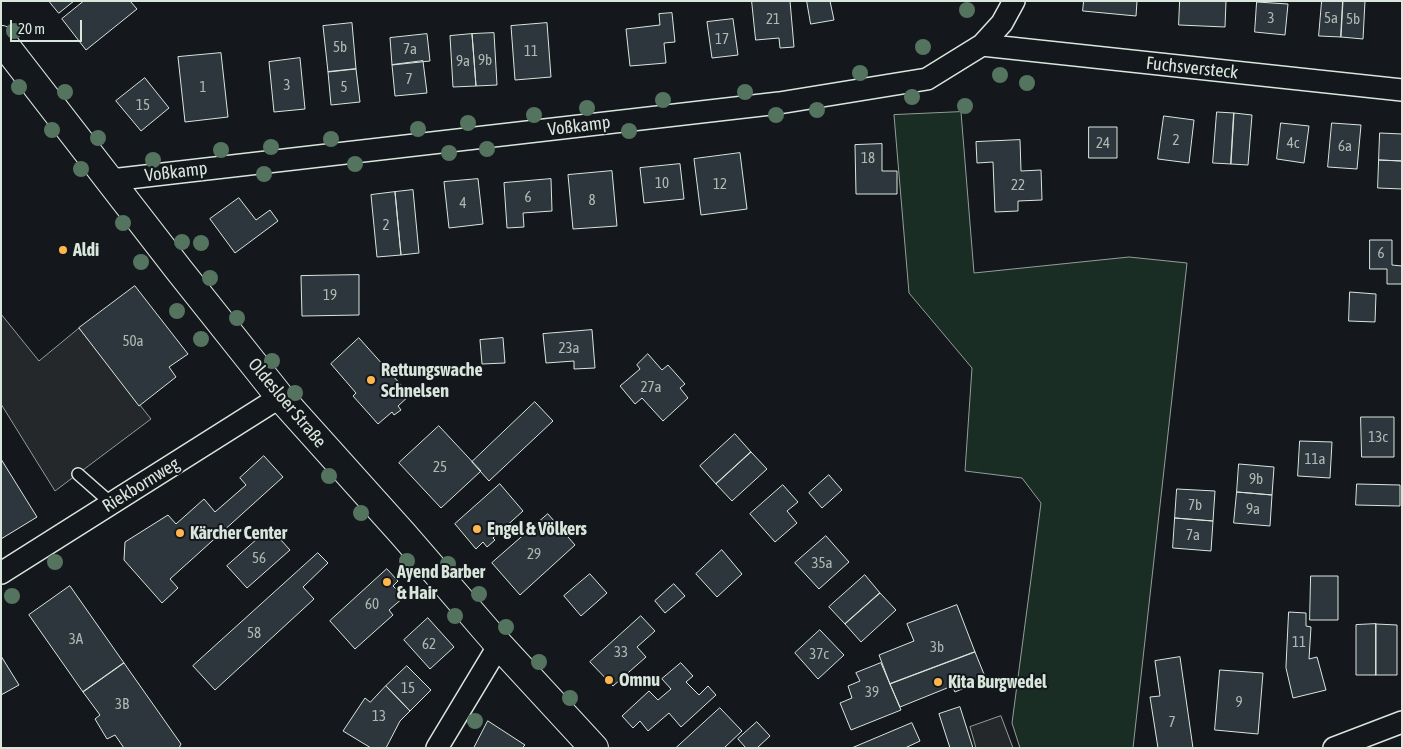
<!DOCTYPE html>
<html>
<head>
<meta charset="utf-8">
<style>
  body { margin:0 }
  #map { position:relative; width:1403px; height:749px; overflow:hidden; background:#14181c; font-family:"Asap Condensed",sans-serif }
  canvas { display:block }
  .frame { position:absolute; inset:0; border:2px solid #d8e6dc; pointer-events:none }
  .scale { position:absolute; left:10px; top:20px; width:72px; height:22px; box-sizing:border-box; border:2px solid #d8e6dc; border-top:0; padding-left:6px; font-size:15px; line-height:18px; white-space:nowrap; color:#d8e6dc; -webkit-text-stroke:4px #14181c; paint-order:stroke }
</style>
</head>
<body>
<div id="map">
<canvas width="1403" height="749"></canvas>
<div class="frame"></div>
<div class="scale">20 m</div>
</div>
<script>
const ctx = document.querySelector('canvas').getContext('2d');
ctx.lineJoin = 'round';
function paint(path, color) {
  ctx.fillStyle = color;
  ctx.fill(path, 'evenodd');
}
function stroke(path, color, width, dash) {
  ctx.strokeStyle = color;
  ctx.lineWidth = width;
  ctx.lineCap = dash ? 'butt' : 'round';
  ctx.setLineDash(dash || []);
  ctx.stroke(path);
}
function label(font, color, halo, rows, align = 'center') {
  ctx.font = font + ' "Asap Condensed",sans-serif';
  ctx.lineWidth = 4;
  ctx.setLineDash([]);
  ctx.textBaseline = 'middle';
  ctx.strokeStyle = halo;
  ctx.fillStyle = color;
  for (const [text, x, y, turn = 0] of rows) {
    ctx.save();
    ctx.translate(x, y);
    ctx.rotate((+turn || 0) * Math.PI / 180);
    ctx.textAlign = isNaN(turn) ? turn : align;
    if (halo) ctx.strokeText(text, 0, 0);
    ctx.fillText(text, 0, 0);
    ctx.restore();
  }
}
const green = new Path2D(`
  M961,112L974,273L1129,257L1187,263L1133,748H1020L1012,723L1041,503L1022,478L965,471L972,368L909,293L894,115Z`);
paint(green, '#1a2d24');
stroke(green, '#939e99', 1);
const parking = new Path2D(`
  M1,314L39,361L79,328L151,419L55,491L1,404Z
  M1001,716L1013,748H976L970,727Z`);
paint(parking, '#24282b');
stroke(parking, '#939e99', 1);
const building = new Path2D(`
  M49,1H74L59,13Z
  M84,1H130L137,9L86,50L62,19Z
  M752,1H790L794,47L780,48L779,38L756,40Z
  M807,1H830L834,20L811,24Z
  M1084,1H1137L1136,16L1083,11Z
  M1180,1H1226L1225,27L1179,25Z
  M1322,1H1343L1341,37L1319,36Z
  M1343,1H1365L1363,39L1341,37Z
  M1257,2L1288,4L1285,35L1255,32Z
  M672,13L675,42L664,43L666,63L630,66L626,29L660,25L659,14Z
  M733,19L738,55L712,58L707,22Z
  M352,23L356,69L328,72L323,26Z
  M547,23L551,77L515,80L511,26Z
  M494,33L497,85L476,86L472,34Z
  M427,34L430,61L392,65L390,38Z
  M472,34L476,86L453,87L450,36Z
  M221,53L228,117L185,122L178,57Z
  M300,58L305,109L274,112L269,62Z
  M423,61L427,93L395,96L392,65Z
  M356,69L360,102L331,105L328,72Z
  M145,78L169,108L141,131L116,101Z
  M1217,112L1234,113L1231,164L1213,163Z
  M1234,113L1252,115L1248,165L1231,164Z
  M1164,116L1194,120L1189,163L1158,159Z
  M1281,123L1309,126L1304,163L1277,159Z
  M1332,123L1361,125L1357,169L1328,167Z
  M1089,127H1117V158H1089Z
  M1380,133L1402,134V161L1379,160Z
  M1020,140L1021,171L1041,170L1042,200L1018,201V211L995,212L993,162L977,163L976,142Z
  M882,144V171H897V194H856L855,145Z
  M740,153L747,209L701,215L694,159Z
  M1379,160L1402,161V189L1378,188Z
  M680,164L684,199L644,203L640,168Z
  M612,171L617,226L573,229L568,175Z
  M478,179L483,224L449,228L444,182Z
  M551,179L552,211L523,213L524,227L507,228L504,183Z
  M413,190L419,253L401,255L395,192Z
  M395,192L401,255L377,257L371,195Z
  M239,198L256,220L270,210L278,221L235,253L210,219Z
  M1370,240H1392V265L1402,266V284H1387V269H1370Z
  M359,275V315L302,316L301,276Z
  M135,286L188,354L169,367L176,377L139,406L79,328Z
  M1350,292L1376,294L1375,322L1349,321Z
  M592,330L595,368L574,369V361L546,363L543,334Z
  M359,338L410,395L398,406L401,410L394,415L392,412L378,424L353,396L356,393L331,364Z
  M503,338L505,363L482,364L480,340Z
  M648,354L662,370L668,365L685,384L680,388L688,398L663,421L642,398L635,404L620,386L640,369L637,365Z
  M535,402L553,421L489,481L472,462Z
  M1361,417H1394V457H1362Z
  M439,426L481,471L441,508L399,463Z
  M735,434L751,452L716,484L700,466Z
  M1300,441L1332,442L1330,478L1298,476Z
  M751,452L767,469L732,501L716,484Z
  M264,456L283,477L170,579L178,588L162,603L124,560L125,542L168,515L176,524L204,499L215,512L246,485L240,478Z
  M1,459L37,517L1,539Z
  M1239,464L1274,467L1272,495L1237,492Z
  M829,475L842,490L822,508L809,493Z
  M500,484L523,511L493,538L495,540L487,547L483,542L476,549L455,524Z
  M1357,484L1400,485V506L1356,505Z
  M783,485L798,502L787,511L797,523L775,542L750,514Z
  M1177,489L1215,491L1213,521L1175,518Z
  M1237,492L1272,495L1270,526L1234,523Z
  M548,514L575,545L520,595L492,563Z
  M1175,518L1213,521L1211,551L1173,548Z
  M270,528L290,550L247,588L227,566Z
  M826,536L849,562L819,589L795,563Z
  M722,550L742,574L717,597L696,574Z
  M318,553L328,563L303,587L314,599L215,690L193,666Z
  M387,569L398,581L393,586L404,597L389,610L393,615L355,649L330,621Z
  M590,574L607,593L581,616L564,596Z
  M865,575L880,593L845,624L829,607Z
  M1311,576H1338V620H1310Z
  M674,584L685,596L665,613L655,601Z
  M70,586L124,663L83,692L29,615Z
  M880,593L896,610L861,642L845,624Z
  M957,605L975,652L890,684L879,655L914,641L907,624Z
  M1289,612L1306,613V626L1311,627L1309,659L1317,657L1326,690L1293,698L1286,668Z
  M641,616L655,631L637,647L646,657L613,686L590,662Z
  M428,618L454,647L430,669L404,640Z
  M1376,624L1397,625V675H1376Z
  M1376,624V675H1356V625Z
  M820,630L844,655L818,679L795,653Z
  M975,652L986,679L955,692L952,686L900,707L890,684Z
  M1,656L19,685L1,695Z
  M1180,657L1193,748H1158L1150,697L1160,696L1155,661Z
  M124,663L181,744L179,748H124L115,735L107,739L95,719L100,715L83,692Z
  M681,663L693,676L686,682L699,695L708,686L716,695L681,727L669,713L648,731L640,721L633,728L622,716L649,691L658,700L671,689L662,679Z
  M881,663L901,710L851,730L840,703L852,698L848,686L860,681L856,673Z
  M407,666L431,690L410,711L386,686Z
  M1220,670L1263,673L1258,734L1215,730Z
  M386,686L410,711L400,721L386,748H371L343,731L365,698L370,702Z
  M960,707L973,748H950L939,714Z
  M720,708L742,731L724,748H676Z
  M488,721L525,745L522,748H474Z
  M757,722L770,736L757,748H746L738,739Z
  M912,723L920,741L905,748H852Z`);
paint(building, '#2c363c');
stroke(building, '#d8e6dc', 1);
const service = new Path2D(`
  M78,474L111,503`);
const minor = new Path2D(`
  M982,45L1402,90
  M111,180L779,103L927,79L982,45L1002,23L1014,1
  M1,573L280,397
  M437,748L499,645
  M1334,748L1402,722`);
const secondary = new Path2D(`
  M1,40L179,270L280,397L403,534L499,645L594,748`);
stroke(service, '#d8e6dc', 14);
stroke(minor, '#d8e6dc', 24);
stroke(secondary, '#d8e6dc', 30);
stroke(service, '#14181c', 11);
stroke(minor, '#14181c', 21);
stroke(secondary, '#14181c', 28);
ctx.fillStyle = '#55745f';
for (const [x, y] of [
  [967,10],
  [14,31],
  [923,47],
  [860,73],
  [1000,75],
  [1027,83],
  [19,87],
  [65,92],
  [745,92],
  [912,97],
  [663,100],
  [965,106],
  [587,108],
  [817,110],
  [534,115],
  [776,115],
  [468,123],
  [418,129],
  [52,130],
  [629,131],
  [98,138],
  [331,139],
  [271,147],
  [487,149],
  [221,150],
  [449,153],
  [153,160],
  [355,164],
  [81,169],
  [264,174],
  [123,223],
  [182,242],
  [201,243],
  [141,262],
  [210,278],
  [177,311],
  [237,318],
  [201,339],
  [272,361],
  [295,393],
  [329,476],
  [361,513],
  [407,561],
  [55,562],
  [448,564],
  [479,594],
  [12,596],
  [455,616],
  [506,627],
  [539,662],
  [570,698],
  [475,721]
]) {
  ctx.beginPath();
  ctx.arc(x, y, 8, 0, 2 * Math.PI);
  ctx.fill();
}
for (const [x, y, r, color] of [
  [63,250,5,"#ffb74d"],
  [371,380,5,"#ffb74d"],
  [477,529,5,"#ffb74d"],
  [180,533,5,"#ffb74d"],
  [387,582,5,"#ffb74d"],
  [609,680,5,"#ffb74d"],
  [938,682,5,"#ffb74d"]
]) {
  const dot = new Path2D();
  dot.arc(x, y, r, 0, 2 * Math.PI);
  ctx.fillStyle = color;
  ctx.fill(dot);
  stroke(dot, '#14181c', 2);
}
label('15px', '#adbab4', null, [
  ["3",1271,18],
  ["5a",1331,18],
  ["21",773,19],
  ["5b",1353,19],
  ["17",722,39],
  ["5b",340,47],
  ["7a",410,49],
  ["11",531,51],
  ["9b",485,60],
  ["9a",463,61],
  ["7",409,79],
  ["3",287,85],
  ["1",203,87],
  ["5",344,87],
  ["15",143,105],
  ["2",1176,140],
  ["24",1103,143],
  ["4c",1293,143],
  ["6a",1345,146],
  ["18",868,158],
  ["10",662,183],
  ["12",720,184],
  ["22",1018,185],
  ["6",528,197],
  ["8",592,200],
  ["4",463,203],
  ["2",386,225],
  ["6",1381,253],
  ["19",330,295],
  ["50a",133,341],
  ["23a",569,348],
  ["27a",651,387],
  ["13c",1378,437],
  ["11a",1315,459],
  ["25",440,467],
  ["9b",1256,479],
  ["7b",1195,505],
  ["9a",1253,509],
  ["7a",1193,535],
  ["29",534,554],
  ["56",259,558],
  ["35a",822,563],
  ["60",372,604],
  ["58",254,633],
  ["3A",76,639],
  ["11",1299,642],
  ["62",429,644],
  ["3b",937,647],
  ["33",621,652],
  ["37c",819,654],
  ["15",408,688],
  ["39",872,692],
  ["9",1239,702],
  ["3B",122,704],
  ["13",379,716],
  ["7",1172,722]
]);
label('18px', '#d8e6dc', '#14181c', [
  ["Fuchsversteck",1192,68,6],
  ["Voßkamp",579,126,-7],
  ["Voßkamp",176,172,-7],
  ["Oldesloer Straße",287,403,50],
  ["Riekbornweg",141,485,-32]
]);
label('bold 18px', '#d8e6dc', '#14181c', [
  ["Aldi",73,250],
  ["Rettungswache",381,370],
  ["Schnelsen",381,391],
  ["Engel & Völkers",487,529],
  ["Kärcher Center",190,533],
  ["Ayend Barber",397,572],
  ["& Hair",397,593],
  ["Omnu",619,680],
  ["Kita Burgwedel",948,682]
], 'left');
</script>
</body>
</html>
